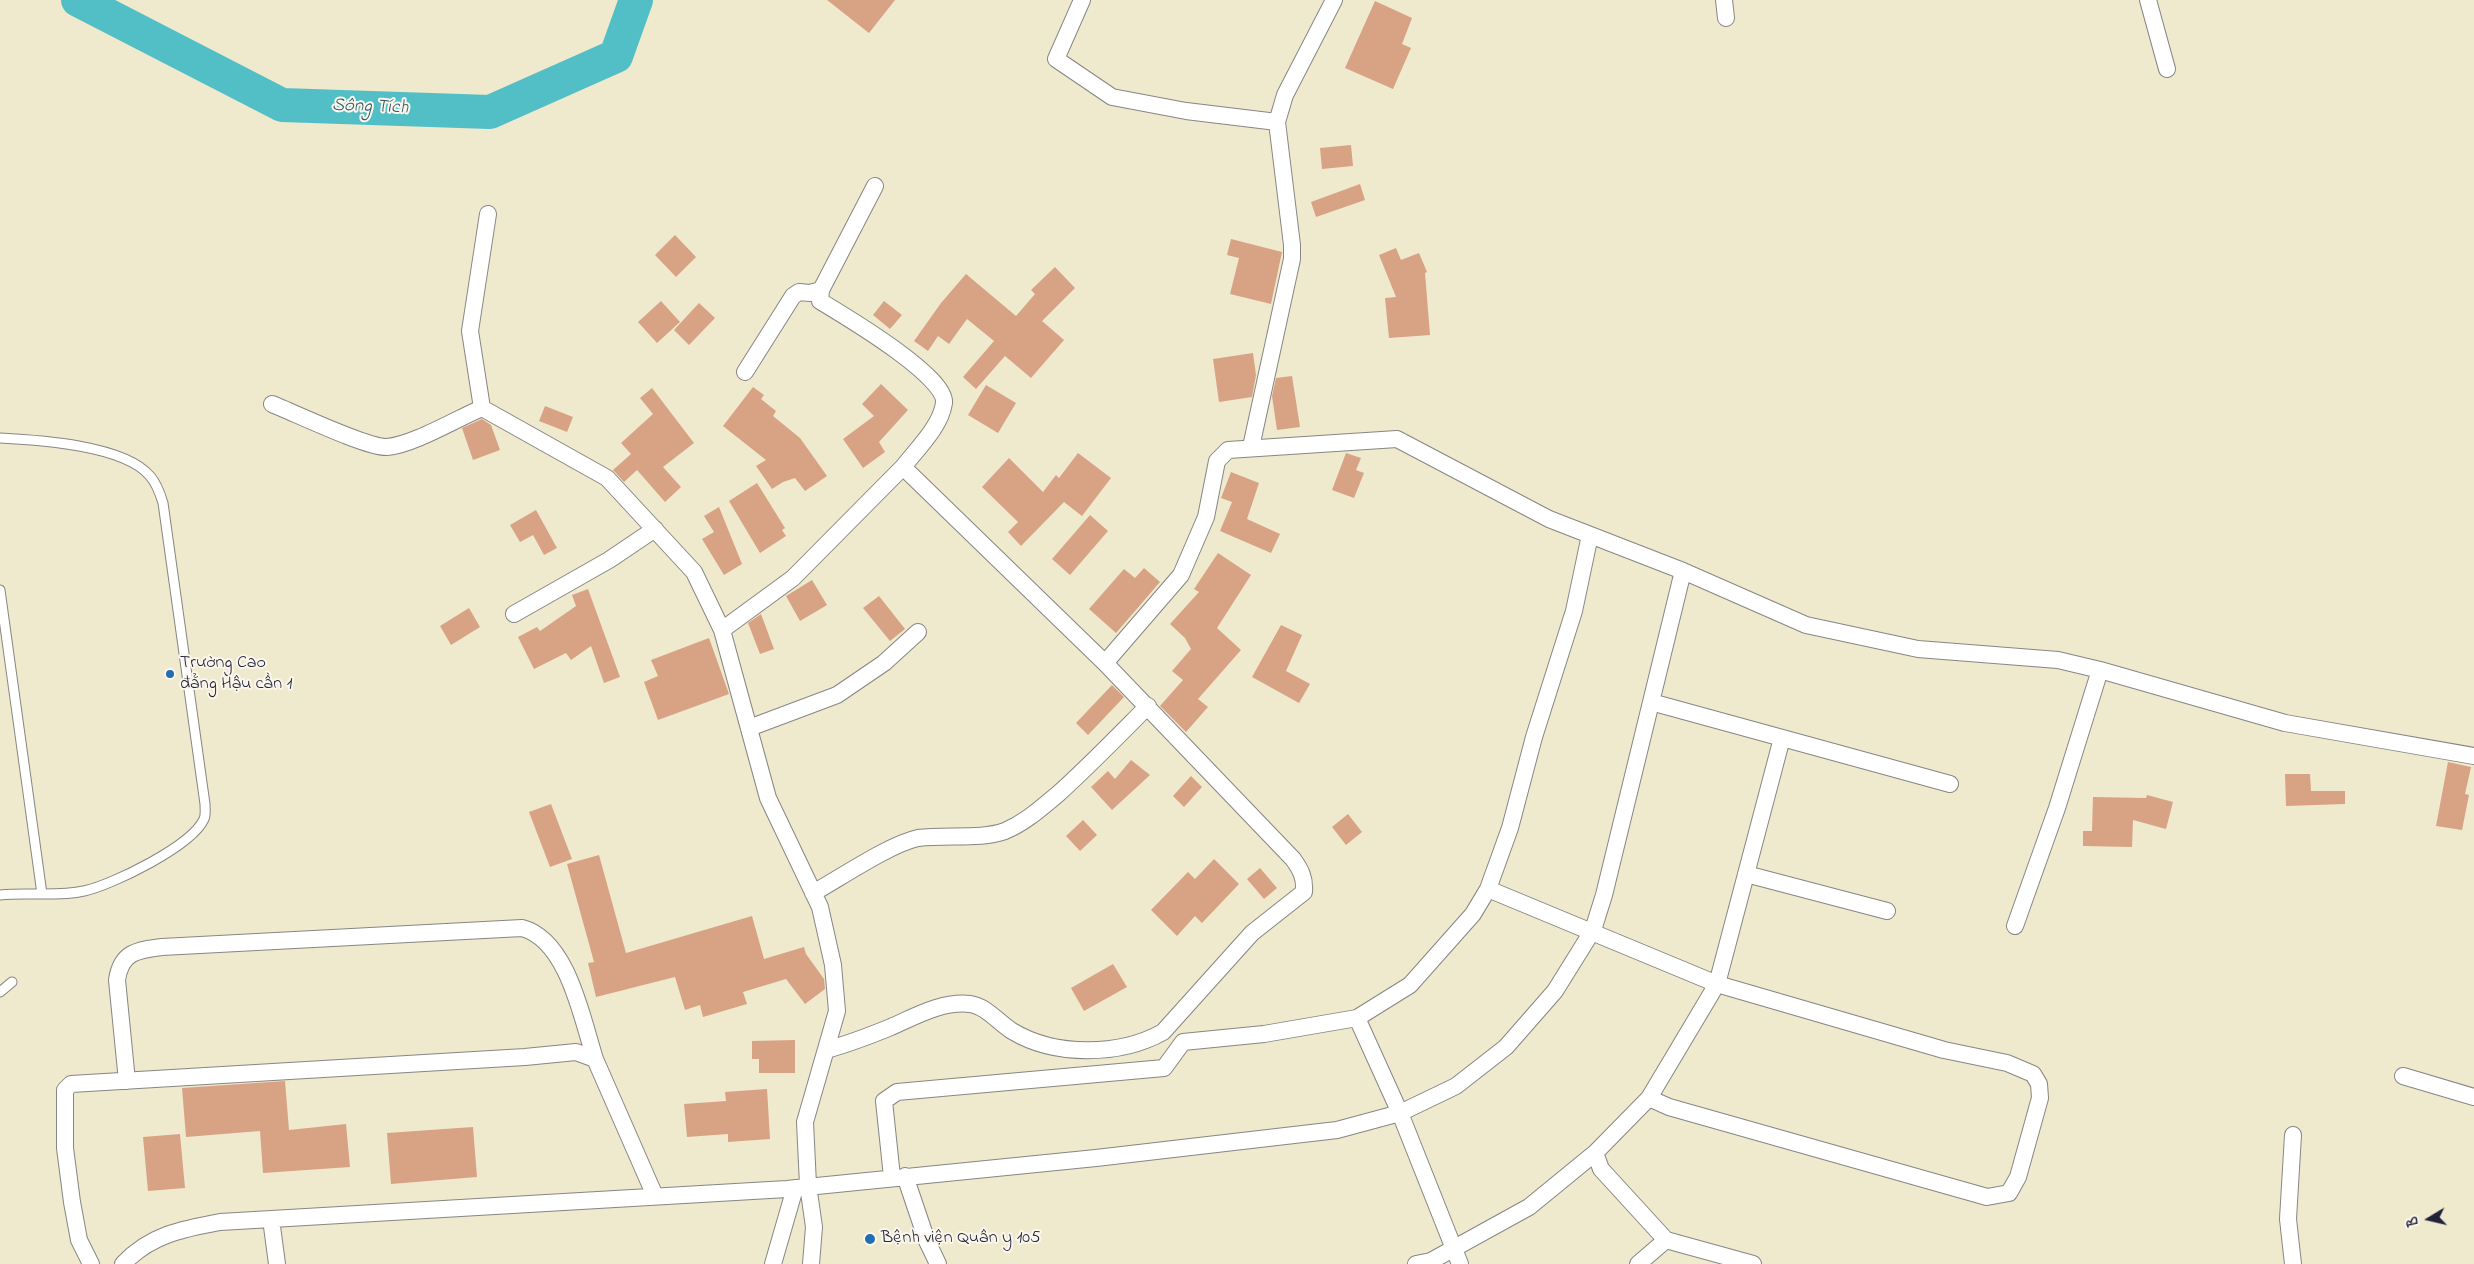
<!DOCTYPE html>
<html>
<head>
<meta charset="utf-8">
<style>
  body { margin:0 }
  #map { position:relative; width:2474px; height:1264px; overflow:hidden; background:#efe9cd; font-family:"Indie Flower",sans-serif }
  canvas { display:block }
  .north { position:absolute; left:2404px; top:1194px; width:50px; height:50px; -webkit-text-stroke:4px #fbf7ec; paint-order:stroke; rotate:261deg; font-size:14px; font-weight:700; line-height:20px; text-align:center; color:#22223b }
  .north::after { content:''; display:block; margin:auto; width:18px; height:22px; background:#22223b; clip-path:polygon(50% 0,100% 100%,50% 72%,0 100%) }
</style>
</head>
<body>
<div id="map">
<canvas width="2474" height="1264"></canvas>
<div class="north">B</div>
</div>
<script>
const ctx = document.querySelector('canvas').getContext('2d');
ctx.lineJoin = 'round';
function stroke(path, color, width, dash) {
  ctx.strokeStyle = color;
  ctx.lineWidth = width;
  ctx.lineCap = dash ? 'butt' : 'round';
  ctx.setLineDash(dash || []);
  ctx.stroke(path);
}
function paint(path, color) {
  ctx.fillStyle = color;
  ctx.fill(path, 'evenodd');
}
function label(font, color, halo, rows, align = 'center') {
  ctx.font = font + ' "Indie Flower",sans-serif';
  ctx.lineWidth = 4;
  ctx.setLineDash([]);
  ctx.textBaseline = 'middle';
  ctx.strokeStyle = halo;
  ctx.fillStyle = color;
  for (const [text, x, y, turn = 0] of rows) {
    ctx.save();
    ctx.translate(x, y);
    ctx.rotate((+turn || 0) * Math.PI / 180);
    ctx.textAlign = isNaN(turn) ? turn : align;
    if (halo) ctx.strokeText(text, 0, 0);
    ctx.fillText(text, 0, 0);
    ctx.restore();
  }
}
stroke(new Path2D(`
  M78,0L282,105L490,112L616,56L636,0`), '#51bfc5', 34);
paint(new Path2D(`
  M827,0H895L869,33Z
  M1375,1L1412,18L1402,44L1411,48L1393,89L1345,68Z
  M1351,145L1353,166L1322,169L1320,148Z
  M1360,184L1365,200L1316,217L1311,202Z
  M675,235L696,257L676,277L655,255Z
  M1231,239L1282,252L1271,304L1230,294L1239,258L1227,255Z
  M1396,248L1401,260L1419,253L1427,272L1425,273L1430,335L1389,338L1385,298L1396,297L1379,255Z
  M1055,267L1075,288L1042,321L1064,340L1031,378L1005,356L976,389L963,377L994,341L967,319L949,344L938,336L928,351L914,341L941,303L966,274L1016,316L1035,294L1031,290Z
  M661,301L680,322L657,343L638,322Z
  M884,301L902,315L890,329L873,315Z
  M699,303L715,318L689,345L674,330Z
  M1253,353L1256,375L1252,397L1219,402L1213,359Z
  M1292,376L1300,427L1277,430L1272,396L1276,378Z
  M881,384L908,410L879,442L885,452L863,468L843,439L874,416L862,404Z
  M986,385L1016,403L998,433L968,415Z
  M753,387L764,395L761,399L776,411L773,416L800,438L827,476L805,491L795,478L783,482L772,489L756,466L766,460L723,426Z
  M652,388L694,443L663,467L681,487L665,502L637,470L624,482L613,470L631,454L621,443L653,414L640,398Z
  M545,406L573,417L567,432L539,421Z
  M482,419L491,425L500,450L473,460L462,428Z
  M1078,453L1111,478L1082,516L1064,502L1021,546L1008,532L1018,522L982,487L1009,458L1043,492L1056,475L1059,478Z
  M1346,453L1361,458L1356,470L1364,473L1354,498L1332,490Z
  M1231,472L1259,483L1247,519L1280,534L1271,553L1220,531L1232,502L1221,498Z
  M757,483L785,528L782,530L786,536L760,553L729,501Z
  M719,507L742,564L724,575L702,539L714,532L704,516Z
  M536,510L557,548L544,555L533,535L520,542L510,525Z
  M1090,515L1108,531L1070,575L1052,559Z
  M1218,553L1251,575L1217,628L1241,650L1198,699L1208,707L1186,732L1160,706L1183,680L1172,671L1191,649L1185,638L1170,624L1199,592L1194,589Z
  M1144,568L1160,582L1116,633L1089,609L1124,569L1135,578Z
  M812,580L827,605L800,621L786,596Z
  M588,589L620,677L604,683L591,646L571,660L566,653L534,669L518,637L537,627L540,631L576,606L572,595Z
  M879,596L905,629L890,641L863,608Z
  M469,608L480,627L451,645L440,626Z
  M761,614L774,649L760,654L748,623Z
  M1281,625L1302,635L1286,671L1310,684L1299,703L1252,677Z
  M709,638L729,694L658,720L644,682L658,676L651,660Z
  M1112,685L1124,697L1088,735L1076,723Z
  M1131,760L1150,775L1112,810L1091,787L1108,771L1115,779Z
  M2448,762L2471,767L2465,794L2469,795L2462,830L2436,826Z
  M2285,774H2310L2311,791H2345V804L2286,806Z
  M1191,776L1202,787L1184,807L1173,796Z
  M2147,795L2173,802L2166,829L2133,820L2132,847L2083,846V831H2092L2093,797L2146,798Z
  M551,804L572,859L550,867L529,812Z
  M1348,814L1362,832L1346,845L1332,827Z
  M1083,820L1097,835L1080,851L1066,836Z
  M599,855L626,953L752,916L764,959L804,947L806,954L824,979L825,989L805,1004L786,979L743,992L747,1004L703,1017L700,1005L685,1010L675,977L596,997L588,963L594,962L567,864Z
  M1214,859L1239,884L1202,923L1195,916L1177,936L1151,910L1188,872L1195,879Z
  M1260,868L1277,888L1264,899L1247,879Z
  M1113,964L1127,987L1084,1011L1071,988Z
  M795,1040V1073H759V1059H752V1041Z
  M285,1081L289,1130L346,1124L350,1167L263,1173L260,1131L186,1137L182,1088Z
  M767,1089L770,1139L728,1142V1134L687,1137L684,1104L726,1101L725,1092Z
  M473,1127L477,1177L391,1184L387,1133Z
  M180,1134L185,1188L148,1191L143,1137Z`), '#d8a385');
const service = new Path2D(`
  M0,438C38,440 124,445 150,476C157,484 160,493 163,503L205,804C205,809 206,815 204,819C192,846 112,885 84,891C57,897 28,892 0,895
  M0,590L42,894
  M0,992L12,982`);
const minor = new Path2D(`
  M1082,0L1056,59L1112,97L1186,111L1277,122
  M1724,0L1726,18
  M2148,0L2167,69
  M875,186L821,290L820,301C843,315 947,376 944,403C941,426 917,449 903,467
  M745,372L793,296L799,292L810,293L821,290
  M272,404C295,413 367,448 387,447C413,445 456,419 482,408
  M482,408L607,478L694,572L722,630L768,798L820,907L833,965L837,1011L805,1122L808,1185L814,1227L811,1264
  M482,408L470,331L488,214
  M1251,447L1292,259V245L1277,122L1285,95L1334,0
  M514,614L609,560L655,529
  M722,630L793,578L903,467L1105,663L1181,575L1206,517L1217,461L1228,450L1397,439L1549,519L1683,571L1806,625L1918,649L2058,660L2100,670L2285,723L2474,756
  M1651,702L1950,784
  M749,728L837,695L884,663L918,632
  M1746,874L1887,911
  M1488,889L1717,984L1944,1050L2007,1063L2033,1074L2039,1084L2040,1098L2018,1177L2009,1193L1987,1197L1669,1107L1649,1098
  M813,893C840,878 890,844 918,838C945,834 981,840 1005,831C1026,822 1041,808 1058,794C1089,766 1118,736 1148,706
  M2015,926L2057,808L2100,670
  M1357,1018L1400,1113L1460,1264
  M826,1050C848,1044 869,1036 891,1027C916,1016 942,1001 970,1004C986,1006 999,1023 1012,1031C1055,1057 1120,1056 1163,1032L1252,933L1304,892C1305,878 1301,870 1293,859L1105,663
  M2403,1076L2474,1097
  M127,1081L117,980C121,952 137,950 162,947L522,928C568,940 582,1019 595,1059
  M905,1176L927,1241L938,1264
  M892,1177L884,1101L897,1092L1164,1068L1183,1042L1264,1034L1357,1018L1410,985L1473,914L1488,889L1510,828L1534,737L1574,611L1590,535
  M271,1219L277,1264
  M91,1264L79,1240L72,1202L65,1148V1090L71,1084L525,1057L576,1052L595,1059L655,1196
  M123,1264C150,1235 182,1229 220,1222L787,1189L1096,1158L1337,1130L1400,1113L1456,1086L1506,1047L1555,991L1593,930L1604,895L1683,571
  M773,1264L795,1188
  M1416,1264L1431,1261L1529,1207L1595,1153
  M1638,1264L1666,1240
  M1753,1264L1666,1240L1601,1169L1595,1153L1649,1098L1717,984L1782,738
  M2293,1264L2288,1219L2293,1135`);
stroke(service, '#888684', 11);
stroke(minor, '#888684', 18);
stroke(service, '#fff', 9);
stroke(minor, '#fff', 16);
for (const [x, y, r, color] of [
  [170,674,5,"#1f6fb2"],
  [870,1239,6,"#1f6fb2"]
]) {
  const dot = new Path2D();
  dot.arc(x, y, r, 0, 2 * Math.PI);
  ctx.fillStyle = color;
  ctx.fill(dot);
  stroke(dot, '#fbf7ec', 2);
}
label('18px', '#22223b', '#fbf7ec', [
  ["Trường Cao",180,664],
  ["đẳng Hậu cần 1",180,685],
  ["Bệnh viện Quân y 105",881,1239]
], 'left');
label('italic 19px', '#32596b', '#fbf7ec', [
  ["Sông Tích",370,108,2]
]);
</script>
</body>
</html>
